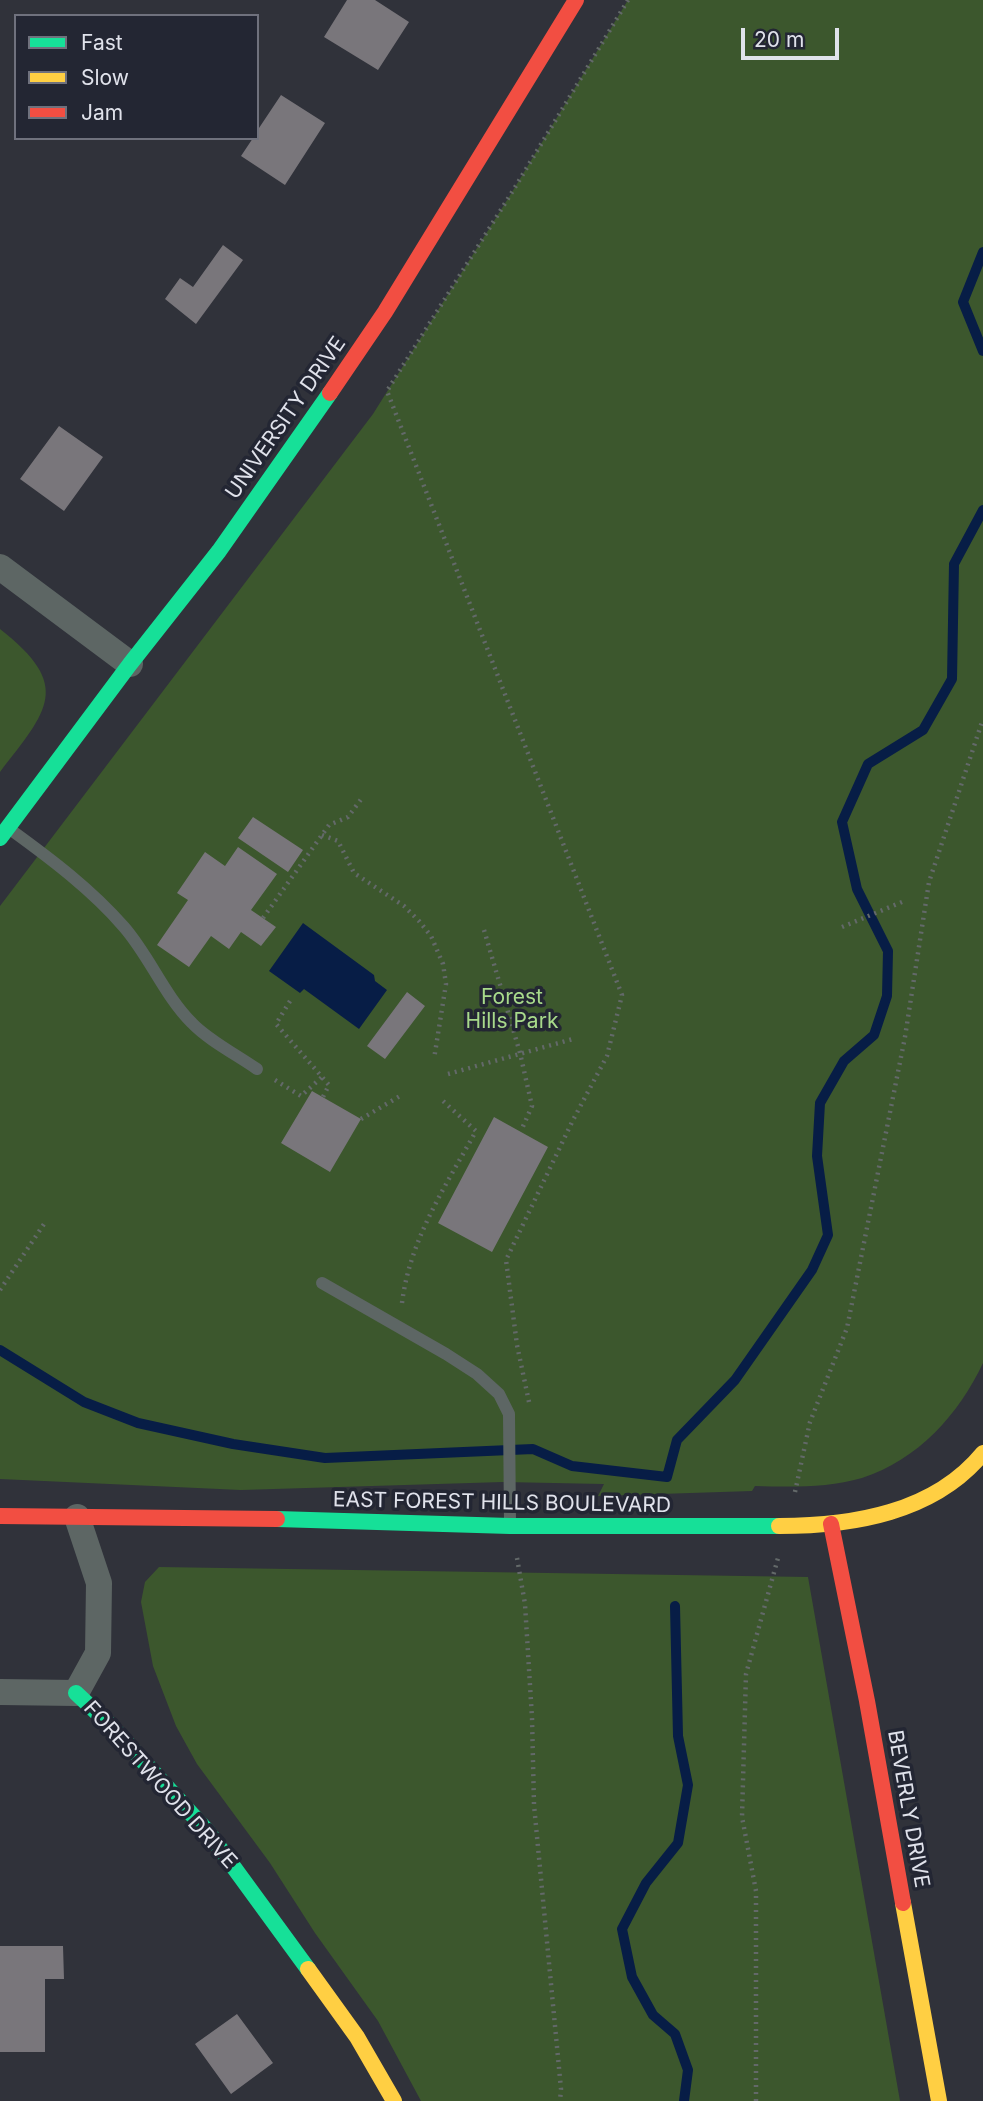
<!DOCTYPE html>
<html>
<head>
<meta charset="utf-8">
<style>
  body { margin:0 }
  #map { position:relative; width:983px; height:2101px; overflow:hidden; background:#30323a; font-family:Inter,sans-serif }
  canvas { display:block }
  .legend { position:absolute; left:14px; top:14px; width:245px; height:126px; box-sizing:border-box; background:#232633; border:2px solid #6f717d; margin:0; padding:9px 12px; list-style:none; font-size:21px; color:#e0e2eb }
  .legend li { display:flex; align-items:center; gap:14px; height:35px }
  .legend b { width:35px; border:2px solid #6f717d }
  .scale { position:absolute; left:741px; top:28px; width:98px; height:32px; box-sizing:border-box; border:4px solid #e0e2eb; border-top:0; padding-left:9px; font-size:21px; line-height:24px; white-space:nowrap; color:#e0e2eb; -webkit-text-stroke:5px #232633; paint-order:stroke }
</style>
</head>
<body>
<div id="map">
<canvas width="983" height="2101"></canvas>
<ul class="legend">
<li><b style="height:9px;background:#16e098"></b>Fast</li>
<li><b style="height:9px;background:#ffcf43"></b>Slow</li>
<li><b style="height:9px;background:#f24e42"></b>Jam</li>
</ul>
<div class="scale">20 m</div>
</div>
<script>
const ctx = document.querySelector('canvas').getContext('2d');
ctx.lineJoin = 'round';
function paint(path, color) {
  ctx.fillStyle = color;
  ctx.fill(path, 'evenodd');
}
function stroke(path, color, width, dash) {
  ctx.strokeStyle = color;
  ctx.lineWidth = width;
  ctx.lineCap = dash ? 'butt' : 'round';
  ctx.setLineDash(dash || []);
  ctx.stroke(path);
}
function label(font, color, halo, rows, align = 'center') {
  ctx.font = font + ' Inter,sans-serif';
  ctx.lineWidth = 7;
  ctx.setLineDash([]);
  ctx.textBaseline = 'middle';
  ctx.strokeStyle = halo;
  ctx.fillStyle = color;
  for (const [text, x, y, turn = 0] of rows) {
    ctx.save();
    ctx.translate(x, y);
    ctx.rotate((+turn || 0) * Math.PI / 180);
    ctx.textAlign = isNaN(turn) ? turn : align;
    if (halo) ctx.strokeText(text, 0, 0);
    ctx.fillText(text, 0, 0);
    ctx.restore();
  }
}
paint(new Path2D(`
  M628,0H983V1363C959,1414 918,1460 862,1478C828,1488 790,1487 755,1486L752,1491L598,1496L604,1484L503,1482L241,1490L0,1479V906L373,414L509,197Z
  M0,629C73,686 48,710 0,772Z
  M159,1567L808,1577L900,2101H421L378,2021L315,1933L270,1863L197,1764L176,1726L153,1666L141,1602L145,1582Z`), '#3c572d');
paint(new Path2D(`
  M303,923L374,975L375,981L387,990L359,1029L304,989L300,993L269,971Z`), '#071d46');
stroke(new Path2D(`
  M983,252L963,302L983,351
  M0,1350L84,1402L138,1423L233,1444L325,1458L533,1449L572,1466L667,1477L677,1440L735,1380L812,1270L828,1235L817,1156L820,1103L844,1061L874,1035L887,996L888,951L857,889L842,822L868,764L923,730L952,679L954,564L983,510
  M675,1606L678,1736L688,1785L678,1843L646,1883L622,1929L632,1977L653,2015L675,2034L688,2070L684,2101`), '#071d46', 10);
paint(new Path2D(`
  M347,0H375L409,22L378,70L324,37Z
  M281,95L325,123L285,185L241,156L253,138H257V131Z
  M223,245L243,260L196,324L165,299L180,278L193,287Z
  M59,426L103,457L64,511L20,479Z
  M253,817L303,850L288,872L238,838Z
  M238,847L277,874L251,910L276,927L261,946L241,932L229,949L211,936L189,967L157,945L188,900L177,893L205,852L225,866Z
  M407,992L425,1006L385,1059L367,1046Z
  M312,1091L361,1119L330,1172L281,1143Z
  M494,1117L548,1147L492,1252L438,1223Z
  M0,1946H63L64,1979H45V2052H0Z
  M237,2014L273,2063L231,2094L195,2044Z`), '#79767b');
stroke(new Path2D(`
  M322,835L338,841L354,873L404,906L419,921L431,936L443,964L446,984L434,1059
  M263,918L329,825L348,817L362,798
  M842,927L902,902
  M484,930L520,1053L532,1106L521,1131
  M290,1001L276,1024L329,1085L323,1097
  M448,1074L573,1039
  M275,1080L301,1096L322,1077
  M361,1119L400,1096
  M0,1290L44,1224
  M402,1303C410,1239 445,1187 476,1131L443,1101
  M529,1402L517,1345L506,1260L573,1120L607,1056L622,995L387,391L514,189L628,0
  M795,1492L810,1422L847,1328L905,1037L929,882L983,719
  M517,1558L525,1604L532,1718L534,1805L561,2089L560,2101
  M756,2101V1891L742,1817L746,1674L778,1558`), '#636969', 4.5, [2, 5]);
stroke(new Path2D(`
  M11,830C51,859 92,890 124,927C150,957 164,995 192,1023C208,1040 237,1055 257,1069
  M322,1283L446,1354L477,1374L499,1394L509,1414L510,1523`), '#5d6664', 12);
stroke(new Path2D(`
  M0,567L130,664
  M0,1692L76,1693L98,1653L99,1583L77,1517`), '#5d6664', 26);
stroke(new Path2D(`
  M0,838L130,664L219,551L330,393
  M277,1519L510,1526H779
  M76,1693L110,1725L208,1832L308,1969`), '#16e098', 16);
stroke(new Path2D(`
  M779,1526C852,1526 934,1513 983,1453
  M903,1903L939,2101
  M308,1969L357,2037L394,2101`), '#ffcf43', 16);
stroke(new Path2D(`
  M330,393L385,312L576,0
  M0,1516L277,1519
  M831,1524L867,1701L903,1903`), '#f24e42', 16);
label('21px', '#e0e2eb', '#232633', [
  ["UNIVERSITY DRIVE",286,418,-55],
  ["EAST FOREST HILLS BOULEVARD",502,1503,1],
  ["FORESTWOOD DRIVE",160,1785,48],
  ["BEVERLY DRIVE",908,1809,80]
]);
label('21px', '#a8da8b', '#232633', [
  ["Forest",512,998],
  ["Hills Park",512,1022]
]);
</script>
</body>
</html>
